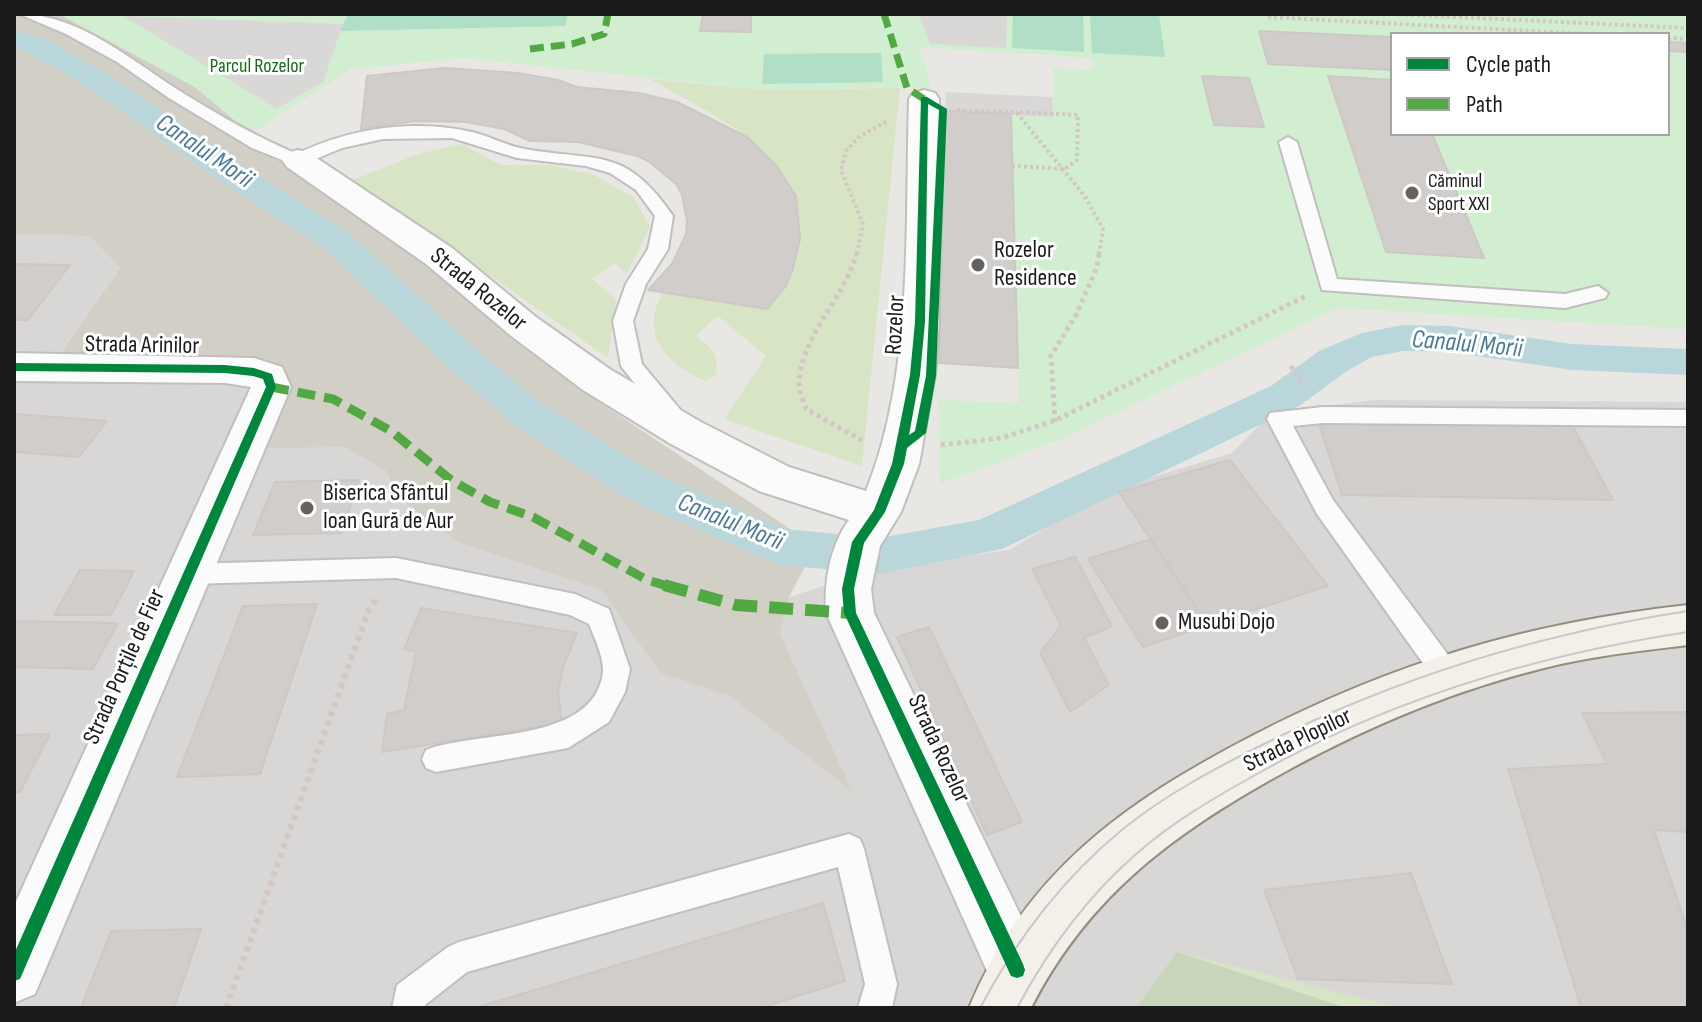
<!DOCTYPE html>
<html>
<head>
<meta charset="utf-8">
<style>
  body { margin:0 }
  #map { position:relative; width:1702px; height:1022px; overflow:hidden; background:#e9e7e4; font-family:"Sofia Sans Condensed",sans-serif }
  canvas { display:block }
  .frame { position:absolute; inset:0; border:16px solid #1b1b1b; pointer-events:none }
  .legend { position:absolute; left:1390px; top:32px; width:280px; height:104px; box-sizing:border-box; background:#fff; border:2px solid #a4a4a4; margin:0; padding:10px 14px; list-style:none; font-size:24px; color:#1b1b1b }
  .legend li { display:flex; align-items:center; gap:16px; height:40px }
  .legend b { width:40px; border:2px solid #a4a4a4 }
</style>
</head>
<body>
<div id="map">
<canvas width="1702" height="1022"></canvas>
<div class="frame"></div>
<ul class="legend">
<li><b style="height:10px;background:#00873e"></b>Cycle path</li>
<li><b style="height:10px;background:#52a943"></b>Path</li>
</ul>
</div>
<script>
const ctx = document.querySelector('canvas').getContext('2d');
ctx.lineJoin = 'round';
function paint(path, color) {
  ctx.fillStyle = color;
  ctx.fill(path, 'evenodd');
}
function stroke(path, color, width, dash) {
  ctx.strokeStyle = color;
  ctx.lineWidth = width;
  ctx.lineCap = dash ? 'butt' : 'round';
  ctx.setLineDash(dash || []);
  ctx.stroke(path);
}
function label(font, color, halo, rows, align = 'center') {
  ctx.font = font + ' "Sofia Sans Condensed",sans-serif';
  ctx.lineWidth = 6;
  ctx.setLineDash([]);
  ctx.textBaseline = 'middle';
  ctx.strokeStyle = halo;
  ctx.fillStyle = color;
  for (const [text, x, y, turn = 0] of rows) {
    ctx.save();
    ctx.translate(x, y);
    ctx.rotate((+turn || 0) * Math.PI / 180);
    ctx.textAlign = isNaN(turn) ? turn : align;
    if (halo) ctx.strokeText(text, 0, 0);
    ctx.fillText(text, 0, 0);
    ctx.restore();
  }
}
paint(new Path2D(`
  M14,235L89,236L120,268L55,360L256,366L258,447H344L386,471L399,498L457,542L602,591L660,673L729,696L850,789L780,634L789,597L877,569L1009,550L1109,490L1232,453L1271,413L1373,400L1688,402V1008H14Z`), '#d8d7d5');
paint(new Path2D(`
  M14,14H59L195,87L251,134L337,189L507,332L602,404L816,546L789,597L780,634L852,791L729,696L660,673L602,591L457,542L399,498L386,471L344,447L257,448L281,381L55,361L120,268L89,236L14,235Z`), '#d2d0c6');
paint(new Path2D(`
  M650,79L765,90L900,88L862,466L724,419L766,356L718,316L696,336C711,347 721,356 715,375L705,381C667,364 638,335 663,292L767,309C781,292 788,277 794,256C824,161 715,117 650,79Z
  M462,144L500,165H551L594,175L633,197L650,226L627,274L615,263L592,279L616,299L608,358L353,180L421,153Z
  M1177,952L1400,1008H1136Z`), '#d8e5c4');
paint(new Path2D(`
  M1177,952L1347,1008H1136Z`), '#c7d6ba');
paint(new Path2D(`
  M59,14H1688V329L1338,308L1061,439L940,484L939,400L1019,403L1011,114L1054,117L1053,68L1093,70L1092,58L919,47L932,87L765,90L464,58L351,69L251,134L195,87ZM1392,34H1668V134H1392Z`), '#d2eed0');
paint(new Path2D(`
  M341,14H568L565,26L339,31L348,15Z
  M1013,14H1083L1084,52L1012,48Z
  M1090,14H1159L1165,57L1092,53Z
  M881,53L883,82L762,84L764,54Z`), '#b1dec7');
paint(new Path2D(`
  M918,14H1007L1006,48L930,44Z
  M123,16L343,24L323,82L277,109Z
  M946,92L1052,97L1054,117L945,111Z`), '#d9d8d7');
paint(new Path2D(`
  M14,30L48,40L115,79L244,167L347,231L476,349L543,405L658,475L785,529L879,538L979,520L1271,386L1319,351L1362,333L1403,325L1450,326L1572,344L1688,349V375L1572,370L1450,352L1403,351L1372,357L1347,371L1299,406L1002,549L879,574L780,565L628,499L515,425L448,367L323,247L220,181L93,91L28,52L14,47Z`), '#b9d7db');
const building = new Path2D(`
  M703,14H751V32L700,31Z
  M1259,31L1392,37V70L1268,64Z
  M1668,42L1688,43V52L1668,51Z
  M445,68L518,73L558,80L577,87L639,93L677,102L747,137L776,165L796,196L800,239L792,272L785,287L767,309L648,290L672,264L686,234L687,221L682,195L676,184L648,161L637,156L578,142L530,141L504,129L466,122L415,121L361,129L367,76Z
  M1202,76L1249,78L1264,127L1214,125Z
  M1328,76L1392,80V134H1432L1484,258L1386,252Z
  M945,111L1011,114L1018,368L939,363Z
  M14,264L70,265L28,320H14Z
  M16,414L107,421L79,457L14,452Z
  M1317,418L1571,423L1613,500L1342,495Z
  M1230,460L1328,586L1208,625L1119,492Z
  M359,480L342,533L253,535L275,482Z
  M1151,539L1208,625L1143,647L1088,559Z
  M1075,557L1112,626L1084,638L1109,685L1070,712L1040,653L1061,626L1032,569Z
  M80,570L134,571L111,615H54Z
  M317,604L260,774L177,777L243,606Z
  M421,608L577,633L563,667L558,692L562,723L382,752L387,714L404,710L416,652L404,649Z
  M14,621L118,623L93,669L14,667Z
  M929,627L1022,822L987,835L897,637Z
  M1688,712V832L1654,830L1688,931V1008H1581L1508,769L1607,764L1582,713Z
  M50,734L20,792H14V735Z
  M1411,873L1452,984L1298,979L1264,890Z
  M823,903L845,981L760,1008H475Z
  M201,929L174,1008H81L111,931Z`);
paint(building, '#d0cdcb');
stroke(building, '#ccc8c5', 2);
const lane = new Path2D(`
  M19,14C80,14 133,62 183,93C220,116 257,137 297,154C349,128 415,119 472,132C490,136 506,146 525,149C599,162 625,146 673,216L668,249L646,284L633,321L642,364L683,413L686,419L683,425H667L621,366L613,321L626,284L648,249L655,216L636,190L610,173L586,166L517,158L452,138L383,139L342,148L304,164H292L252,148L169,98L117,62L66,34Z
  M1288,137L1297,142L1337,279L1565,294L1598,286L1608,293L1605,298L1565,308L1322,290L1279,142Z
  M1323,407L1688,410V426L1323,423L1293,426L1333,500L1457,667L1460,675L1457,683L1447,687L1437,683L1317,514L1267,419L1270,413Z
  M396,558L575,594L609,609L630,669L625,692L609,722L568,748L436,772L426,768L422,759L426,750C477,730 594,744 603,672C604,658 594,637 589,624L570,615L396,578L190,584L181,581L177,574L181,567L190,564Z
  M849,834L860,839L864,849L897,984L892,1008H858L865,984L838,867L467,972L425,1005L426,1008H392L397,985L448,947L459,942Z`);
const street = new Path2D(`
  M924,90L935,93L939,99V322L935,375L919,464L901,512L880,546L871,589L874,613L1047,970L1038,991L1017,1000L996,991L826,613C824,581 830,546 849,520L759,491L671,444L583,390L510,335L426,264L287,167L282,160L287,153L298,150L309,153L452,248L536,317L611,370L701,422L789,467L866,491C914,373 905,225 909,99L913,93Z
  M14,353L254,358L282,367L291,387L35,994L14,1003V906L251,387L225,383L14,381Z`);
const secondary = new Path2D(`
  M1688,605V645C1640,651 1591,656 1544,668C1455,690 1371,725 1290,769C1180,829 1090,892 1031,1008H969C1025,873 1125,802 1250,737C1394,662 1527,623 1688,605Z`);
stroke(lane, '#c0bfbe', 4);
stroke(street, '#c0bfbe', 4);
stroke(secondary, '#91907e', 4);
stroke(new Path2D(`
  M1393,14L1688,28
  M1268,17L1588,34
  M1668,38L1688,39
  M957,110L1016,112L1084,195L1103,229L1099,254
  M1012,166L1065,169L1077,160L1078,115L1016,112
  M857,254L863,224L841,170L846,151L860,136L889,120`), '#d3c6c5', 4, [3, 3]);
stroke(new Path2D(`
  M857,252C845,299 800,335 799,385C799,392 804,402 806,409L863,441
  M1291,366L1304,387
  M1055,422L1051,356L1076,315L1097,267L1099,252
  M941,445L1002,438L1056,420L1306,296`), '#d3c6c5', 5, [4, 4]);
stroke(new Path2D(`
  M226,1008L369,609L376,600`), '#d3c6c5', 6, [5, 5]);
paint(lane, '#fcfbfb');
paint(street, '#fcfbfb');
paint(secondary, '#f2f0e9');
stroke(new Path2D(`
  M980,1008C1016,940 1063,878 1123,829C1165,795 1214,769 1262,745C1398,677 1538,634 1688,611
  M1017,1008C1048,950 1086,898 1135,855C1172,822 1214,798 1257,774C1392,698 1536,655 1688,632`), '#c9c8c8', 2);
stroke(new Path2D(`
  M884,14L907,88L924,99
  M530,49L572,44L604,34L608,14`), '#52a943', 7, [14, 7]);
stroke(new Path2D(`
  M271,387L333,399L391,431L451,480L490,502L533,517L647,580L671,587`), '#52a943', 9, [18, 9]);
stroke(new Path2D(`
  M664,585L736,605L850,613`), '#52a943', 12, [24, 12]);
paint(new Path2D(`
  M921,97H927L947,109L936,376L926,433L907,448L904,464L885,512L864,543L854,589L856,613L1023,964L1025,970L1023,976L1017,978L1011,976L844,613L842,589L852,542L874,510L892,464L910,375L915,322ZM928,104L939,110L926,376L915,431L909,435L920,375L925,322Z
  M14,363L225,365L254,368L272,374L276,387L20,979L14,981V954L266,387L263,379L253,376L225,373L14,371Z`), '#00873e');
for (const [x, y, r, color] of [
  [1412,193,8,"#636261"],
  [978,265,8,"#636261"],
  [307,508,8,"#636261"],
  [1162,623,8,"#636261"]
]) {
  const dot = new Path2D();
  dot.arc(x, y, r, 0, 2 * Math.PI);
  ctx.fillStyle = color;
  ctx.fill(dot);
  stroke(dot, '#fff', 3);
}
label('20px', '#136f13', '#fff', [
  ["Parcul Rozelor",257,67]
]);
label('20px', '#1b1b1b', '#fff', [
  ["Căminul",1428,182],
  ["Sport XXI",1428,205]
], 'left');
label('24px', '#1b1b1b', '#fff', [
  ["Rozelor",994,251],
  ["Residence",994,279],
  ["Biserica Sfântul",323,494],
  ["Ioan Gură de Aur",323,522],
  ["Musubi Dojo",1178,623]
], 'left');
label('24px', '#1b1b1b', '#fff', [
  ["Strada Rozelor",478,290,39],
  ["Rozelor",896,325,-87],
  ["Strada Arinilor",142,346,1],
  ["Strada Porțile de Fier",125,667,-66],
  ["Strada Plopilor",1298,741,-26],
  ["Strada Rozelor",938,749,65]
]);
label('italic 26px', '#4c7a9b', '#fff', [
  ["Canalul Morii",204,152,34],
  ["Canalul Morii",1467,345,5],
  ["Canalul Morii",730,523,22]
]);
</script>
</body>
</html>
